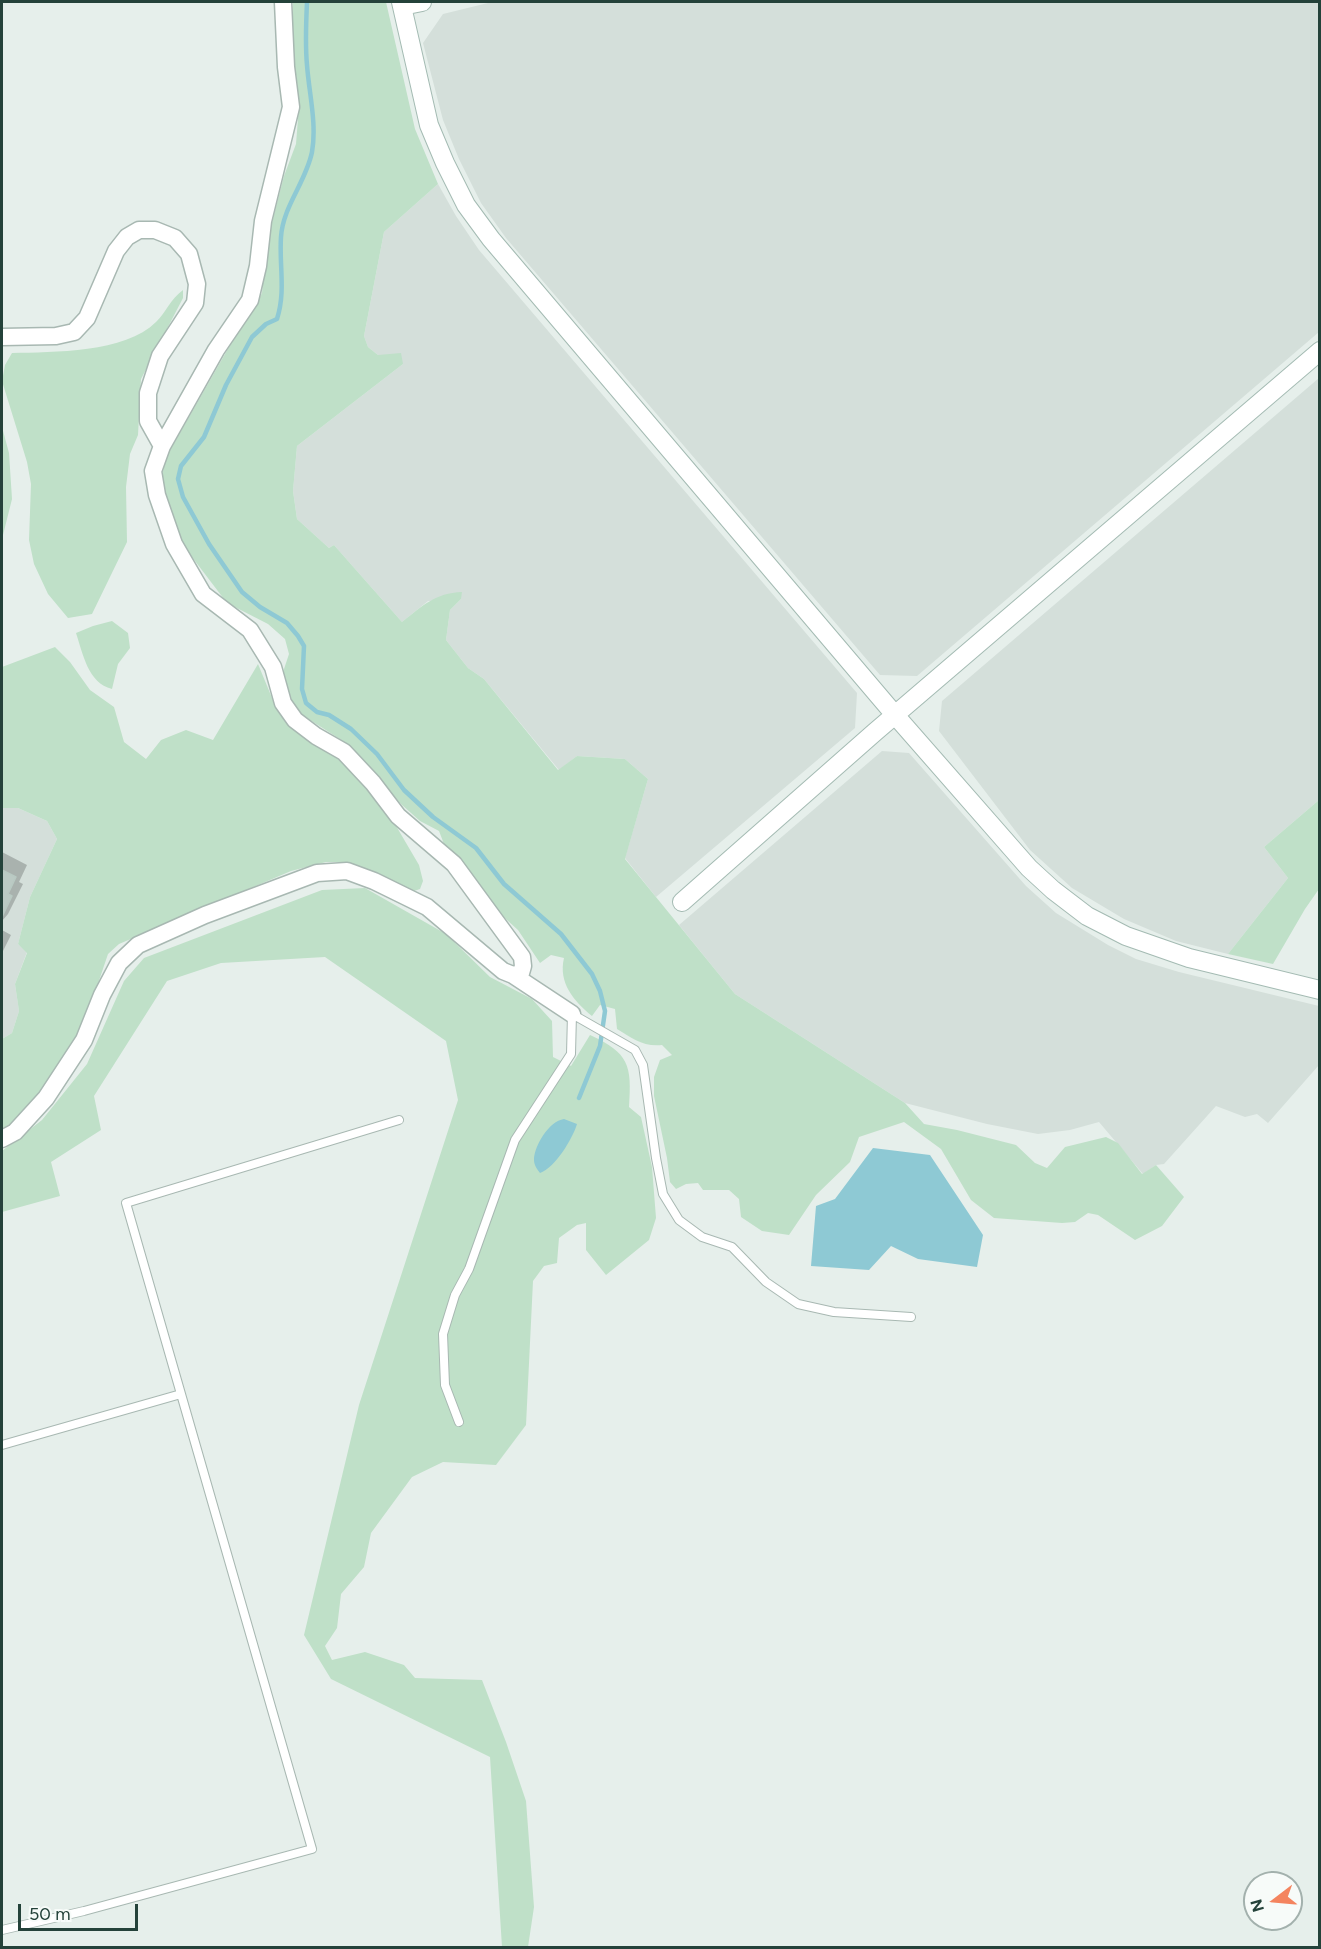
<!DOCTYPE html>
<html>
<head>
<meta charset="utf-8">
<style>
  body { margin:0 }
  #map { position:relative; width:1321px; height:1949px; overflow:hidden; background:#e6efeb; font-family:Figtree,sans-serif }
  canvas { display:block }
  .frame { position:absolute; inset:0; border:3px solid #24423a; pointer-events:none }
  .north { position:absolute; left:1243px; top:1871px; width:60px; height:60px; box-sizing:border-box; background:#f7fbf9; border:2px solid #a3b1ad; border-radius:50%; rotate:254deg; font-size:16px; font-weight:700; line-height:24px; text-align:center; color:#24423a }
  .north::after { content:''; display:block; margin:auto; width:21px; height:27px; background:#f4845f; clip-path:polygon(50% 0,100% 100%,50% 72%,0 100%) }
  .scale { position:absolute; left:18px; top:1904px; width:120px; height:27px; box-sizing:border-box; border:3px solid #24423a; border-top:0; padding-left:8px; font-size:18px; line-height:21px; white-space:nowrap; color:#24423a; -webkit-text-stroke:4px #f7fbf9; paint-order:stroke }
</style>
</head>
<body>
<div id="map">
<canvas width="1321" height="1949"></canvas>
<div class="frame"></div>
<div class="north">N</div>
<div class="scale">50 m</div>
</div>
<script>
const ctx = document.querySelector('canvas').getContext('2d');
ctx.lineJoin = 'round';
function paint(path, color) {
  ctx.fillStyle = color;
  ctx.fill(path, 'evenodd');
}
function stroke(path, color, width, dash) {
  ctx.strokeStyle = color;
  ctx.lineWidth = width;
  ctx.lineCap = dash ? 'butt' : 'round';
  ctx.setLineDash(dash || []);
  ctx.stroke(path);
}
paint(new Path2D(`
  M492,2H1319V332L917,676L880,675L506,238L481,203L459,159L443,120L423,43L443,14Z
  M438,184L456,216L479,250L857,693L855,728L656,897L625,858L648,779L625,759L577,756L559,770L484,679L468,668L446,640L450,610L461,599L428,601L402,622L334,545L329,548L297,519L293,491L297,446L403,364L378,355L368,347L364,336L384,232Z
  M1319,378V800L1264,847L1288,878L1228,954L1176,941L1124,919L1072,888L1030,850L939,731L942,701Z
  M882,751L909,753L1026,886L1056,913L1108,945L1136,959L1179,972L1319,1006V1065L1268,1123L1257,1114L1245,1117L1216,1106L1164,1164L1156,1165L1143,1174L1099,1122L1070,1130L1038,1134L987,1124L905,1103L735,994L679,925Z
  M2,808H18L47,821L57,839L30,897L18,944L27,952L15,984L19,1011L12,1033L2,1039Z`), '#d4dfda');
paint(new Path2D(`
  M293,2H386L415,129L438,184L384,232L364,336L368,347L378,355L401,353L403,364L297,446L293,491L297,519L329,548L334,545L402,622C422,606 435,593 462,592L461,599L450,610L446,640L468,668L484,679L558,770L577,756L625,759L648,779L625,859L735,994L905,1103L924,1124L957,1130L1016,1145L1035,1163L1047,1168L1065,1147L1106,1137L1118,1143L1142,1174L1156,1165L1184,1197L1162,1226L1135,1240L1098,1215L1088,1213L1075,1222L1062,1223L994,1218L971,1200L941,1149L904,1122L859,1137L850,1162L816,1195L789,1235L762,1231L741,1217L739,1199L729,1190H703L698,1183L686,1184L676,1189L670,1182L667,1158L654,1096V1077L660,1060L672,1055L662,1045C643,1047 632,1038 617,1029L615,1009L600,1005L592,1016C574,1001 558,983 564,958L551,955L540,963L518,930L497,911L464,867L444,844L439,831L420,821L402,805L343,741L299,713L289,695L283,672L289,654L285,639L268,624L227,603L179,540L161,484L165,459L229,347L253,311L262,293L268,238L284,176L296,144L299,106L297,81L293,56Z
  M183,290V298L141,379L138,435L130,454L126,487L127,542L92,614L68,618L48,594L34,564L29,540L31,484L27,462L2,381L5,365L12,353C53,352 125,353 156,322C167,311 169,301 183,290Z
  M2,427L9,453L12,499L2,539Z
  M112,621L128,633L130,648L118,664L112,689C88,683 83,654 76,633L93,626Z
  M55,647L70,662L90,690L114,707L124,742L146,759L161,740L186,730L213,740L258,664L277,710L286,723L320,742L341,758L392,819L419,865L423,881L420,889L411,892L362,867L346,862H326L291,871L119,944L108,954L85,1022L42,1093L24,1114L2,1131V1039L12,1033L19,1011L15,984L27,953L18,944L30,897L57,839L47,821L18,808H2V667Z
  M1319,800V889L1305,909L1273,964L1228,954L1288,878L1264,847Z
  M365,888L446,934L490,977L532,999L552,1021L553,1057L571,1066L590,1035C629,1053 632,1065 629,1107L641,1117L652,1167L656,1218L649,1240L606,1275L586,1250V1223L577,1225L559,1238L557,1263L544,1266L533,1281L526,1425L496,1465L443,1462L412,1477L371,1533L364,1567L341,1594L337,1628L325,1646L332,1660L365,1652L404,1665L415,1678L482,1680L506,1742L526,1801L534,1907L528,1947H502L490,1757L331,1679L304,1635L359,1405L458,1100L446,1041L325,957L221,963L167,981L94,1096L101,1130L51,1162L60,1196L2,1212V1151L42,1120L87,1064L124,981L144,958L322,890Z`), '#bfe0c8');
paint(new Path2D(`
  M564,1119L577,1124C573,1138 555,1168 540,1173C537,1169 534,1165 534,1160C534,1146 549,1121 564,1119Z
  M873,1148L930,1155L983,1235L977,1267L918,1259L891,1246L869,1270L811,1266L816,1206L835,1199Z`), '#8ec9d4');
paint(new Path2D(`
  M2,852L27,865L19,882L23,884L8,914L2,921Z
  M2,930L11,935L2,953Z`), '#0003');
stroke(new Path2D(`
  M307,2C306,23 305,44 307,65C309,93 317,124 312,152C306,182 283,206 281,237C279,265 286,291 277,319L266,324L252,337L226,385L204,437L181,466L178,479L183,497L209,544L242,592L260,607L287,623L298,636L304,646L302,689L306,703L317,712L329,715L351,729L377,754L404,790L433,817L476,848L504,884L561,934L592,974L600,991L605,1011L600,1046L579,1098`), '#8ec9d4', 4.5);
const building = new Path2D(`
  M2,870L16,877L8,894L12,896L2,917Z`);
paint(building, '#bbcac4');
stroke(building, '#b8c9c2', 1.5);
const lane = new Path2D(`
  M181,1394L126,1203L399,1120
  M459,1422L445,1385L443,1334L455,1295L469,1269L515,1140L571,1054L572,1014L635,1050L643,1065L656,1158L663,1194L679,1220L702,1237L732,1247L766,1282L798,1304L834,1312L911,1317
  M2,1445L181,1394L312,1849L84,1911L2,1930`);
const street = new Path2D(`
  M283,2L286,67L291,107L263,221L258,266L250,300L216,350L162,446L153,471L157,495L174,544L203,594L250,630L273,667L283,703L295,720L316,736L344,752L373,783L398,816L454,864L522,957L523,966L521,973L513,975
  M2,337L56,336L74,332L87,318L116,251L127,237L139,230H155L175,238L189,254L197,284L195,303L160,356L148,393V421L162,446
  M2,1139L15,1132L46,1098L84,1040L102,995L119,963L138,945L205,915L317,873L347,871L374,881L427,907L503,971L513,975L572,1014`);
const secondary = new Path2D(`
  M401,2L429,125L445,163L466,205L491,239L895,715L1029,868L1053,890L1087,916L1126,936L1189,958L1320,990
  M402,6L422,2
  M682,902L875,732L1320,351`);
stroke(lane, '#a8b8b2', 10);
stroke(street, '#a8b8b2', 19);
stroke(secondary, '#a4bbb3', 20);
stroke(lane, '#fff', 8);
stroke(street, '#fff', 16);
stroke(secondary, '#fff', 18);
</script>
</body>
</html>
